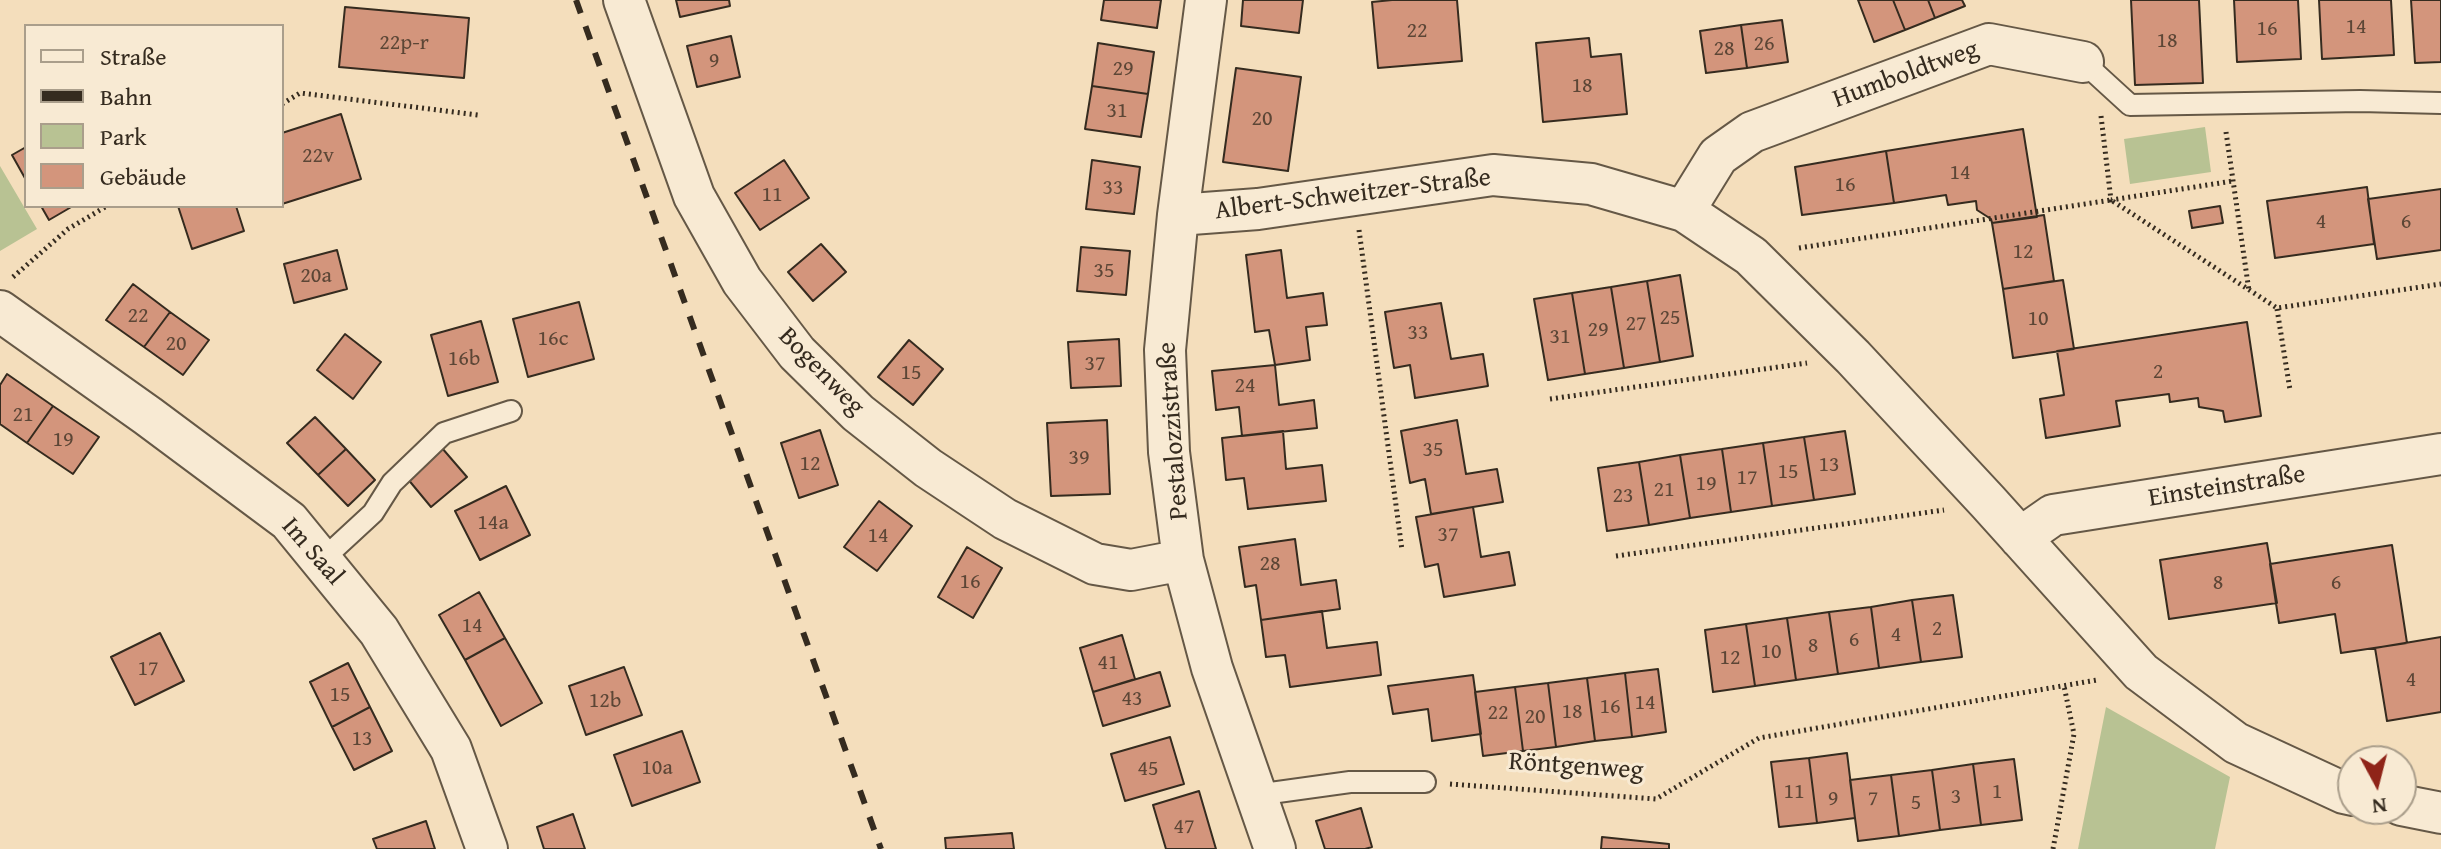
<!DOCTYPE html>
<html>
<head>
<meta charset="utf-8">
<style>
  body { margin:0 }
  #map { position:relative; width:2441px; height:849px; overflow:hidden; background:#f4debc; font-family:"Gentium Book Plus",serif }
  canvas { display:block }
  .legend { position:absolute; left:24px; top:24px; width:260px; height:184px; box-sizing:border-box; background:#f8ead3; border:2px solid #aa9e8b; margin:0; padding:10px 14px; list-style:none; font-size:24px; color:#352b1f }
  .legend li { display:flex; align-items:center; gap:16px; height:40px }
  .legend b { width:40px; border:2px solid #aa9e8b }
  .north { position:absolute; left:2337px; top:745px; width:80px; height:80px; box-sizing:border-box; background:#f8ead3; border:2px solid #aa9e8b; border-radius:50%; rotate:173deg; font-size:22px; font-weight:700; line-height:32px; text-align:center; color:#352b1f }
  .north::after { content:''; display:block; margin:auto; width:28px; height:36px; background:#8f2418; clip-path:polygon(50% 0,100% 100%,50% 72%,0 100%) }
</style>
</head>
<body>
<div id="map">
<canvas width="2441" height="849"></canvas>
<ul class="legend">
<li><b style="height:10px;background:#f8ead3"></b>Straße</li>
<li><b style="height:10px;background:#352b1f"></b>Bahn</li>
<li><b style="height:22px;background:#b8c293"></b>Park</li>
<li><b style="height:22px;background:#d3957c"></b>Gebäude</li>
</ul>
<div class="north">N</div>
</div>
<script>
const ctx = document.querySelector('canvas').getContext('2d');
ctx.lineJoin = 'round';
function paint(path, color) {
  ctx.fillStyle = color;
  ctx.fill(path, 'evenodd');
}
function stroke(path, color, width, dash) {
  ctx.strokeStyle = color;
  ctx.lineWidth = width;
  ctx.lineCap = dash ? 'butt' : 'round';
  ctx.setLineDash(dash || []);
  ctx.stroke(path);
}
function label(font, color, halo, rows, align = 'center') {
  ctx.font = font + ' "Gentium Book Plus",serif';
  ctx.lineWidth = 6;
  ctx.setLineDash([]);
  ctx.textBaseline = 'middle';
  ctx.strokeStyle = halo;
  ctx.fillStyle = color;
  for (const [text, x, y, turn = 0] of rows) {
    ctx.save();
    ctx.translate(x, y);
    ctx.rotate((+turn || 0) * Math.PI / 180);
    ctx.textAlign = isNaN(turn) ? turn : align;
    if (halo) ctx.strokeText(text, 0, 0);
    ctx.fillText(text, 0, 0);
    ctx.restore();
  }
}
paint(new Path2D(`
  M2205,127L2211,172L2130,184L2124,139Z
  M0,166L37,229L0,251Z
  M2106,707L2230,777L2215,849H2078Z`), '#b8c293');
const building = new Path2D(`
  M676,0H729L730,6L680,17Z
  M1104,0H1161L1157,28L1101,20Z
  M1243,0H1303L1299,33L1241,26Z
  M1392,0H1457L1462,61L1378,68L1372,2Z
  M1858,0H1893L1905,30L1874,42Z
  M1893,0H1928L1935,18L1905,30Z
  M1928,0H1962L1965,6L1935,18Z
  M2131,0H2199L2203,83L2135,85Z
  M2234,0H2298L2301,59L2237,62Z
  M2319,0H2391L2394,55L2322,59Z
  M2411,0H2441V62L2415,63Z
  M345,7L469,18L464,78L339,67Z
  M1782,20L1788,62L1747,68L1741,25Z
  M1741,25L1747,68L1706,73L1700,31Z
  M731,36L740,77L697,87L687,46Z
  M1589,38L1591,57L1621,54L1627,114L1543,122L1536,43Z
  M1098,43L1154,52L1148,94L1092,86Z
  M1236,68L1301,77L1288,171L1223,162Z
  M1092,86L1148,94L1141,137L1085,129Z
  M341,114L361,179L282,204V133Z
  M2023,129L2037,217L1992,223L1991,219L1977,210L1976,201L1948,205L1946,195L1894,203L1886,151Z
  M26,147V180L12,155Z
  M1886,151L1894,203L1802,215L1795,167Z
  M784,160L809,198L760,230L735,193Z
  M1092,160L1140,167L1134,214L1086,209Z
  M2367,187L2374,244L2275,258L2267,201Z
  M2441,189V250L2377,259L2368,199Z
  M41,206H73L49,220Z
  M178,206H236L244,231L192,249Z
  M2220,206L2223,223L2192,228L2189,211Z
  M2044,215L2054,281L2003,289L1992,223Z
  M821,244L846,272L813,301L788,272Z
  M1081,247L1130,251L1126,295L1077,291Z
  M337,250L347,289L294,303L284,264Z
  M1281,250L1287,298L1323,293L1327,325L1306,327L1310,360L1275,365L1269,330L1255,332L1246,255Z
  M1680,275L1693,356L1660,362L1647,281Z
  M2063,280L2074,349L2013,358L2003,289Z
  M1647,281L1660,362L1624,368L1611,287Z
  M133,284L170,312L144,347L106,320Z
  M1611,287L1624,368L1585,374L1572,293Z
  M1572,293L1585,374L1548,380L1534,299Z
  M579,302L594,359L528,377L513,319Z
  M1441,303L1451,359L1483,354L1488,386L1415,398L1410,365L1394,368L1385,312Z
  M170,312L209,340L183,375L144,347Z
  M481,321L498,382L448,396L431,335Z
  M2247,322L2261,416L2225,422L2223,411L2199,407L2198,398L2170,402L2169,394L2116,401L2120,426L2046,438L2040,399L2064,395L2057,351Z
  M345,334L381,362L353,399L317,370Z
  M1119,339L1121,386L1071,388L1068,342Z
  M909,340L943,369L913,405L878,377Z
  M1275,365L1279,405L1314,400L1317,428L1242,436L1239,407L1216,410L1212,371Z
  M7,374L53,406L27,443L0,424V385Z
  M53,406L99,437L73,474L27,443Z
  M315,417L346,449L318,475L287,443Z
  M1107,420L1110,494L1051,496L1047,423Z
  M1457,420L1466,474L1497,469L1503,502L1431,514L1425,479L1410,483L1401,431Z
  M820,430L838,485L799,498L781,443Z
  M1283,431L1286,469L1322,465L1326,501L1248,509L1244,478L1226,480L1222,438Z
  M1845,431L1855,494L1814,500L1804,437Z
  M1804,437L1814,500L1772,506L1763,443Z
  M1763,443L1772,506L1731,512L1722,449Z
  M442,448L467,477L431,507L407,478Z
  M346,449L375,480L348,506L318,475Z
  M1722,449L1731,512L1690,518L1680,455Z
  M1680,455L1690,518L1649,525L1639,462Z
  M1639,462L1649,525L1607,531L1598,468Z
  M506,486L530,535L480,560L455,511Z
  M879,501L912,526L877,571L844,547Z
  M1473,507L1481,557L1509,552L1515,585L1444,597L1438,564L1425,567L1416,517Z
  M1295,539L1301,585L1336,580L1340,609L1261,620L1256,585L1245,587L1239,547Z
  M2267,543L2277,603L2169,619L2160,560Z
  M2392,545L2407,643L2341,653L2335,614L2279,623L2270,564Z
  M967,547L1002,568L973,618L938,597Z
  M479,592L505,638L465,660L439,615Z
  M1953,595L1962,657L1921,662L1912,600Z
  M1912,600L1921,662L1879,668L1871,607Z
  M1871,607L1879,668L1838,674L1829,612Z
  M1322,611L1327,648L1377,642L1381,675L1290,687L1285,655L1266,657L1261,620Z
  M1829,612L1838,674L1796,680L1787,618Z
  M1787,618L1796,680L1755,686L1746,624Z
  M1746,624L1755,686L1713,692L1705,630Z
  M160,633L184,681L135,705L111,657Z
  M1122,635L1135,679L1093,692L1080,648Z
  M2441,637V712L2387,721L2375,648Z
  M505,638L542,703L501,726L465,660Z
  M348,663L370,707L332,727L310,682Z
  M624,667L642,715L586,735L569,686Z
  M1658,669L1666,732L1632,737L1625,673Z
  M1160,672L1170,706L1103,726L1093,692Z
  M1625,673L1632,737L1595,741L1587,678Z
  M1473,675L1481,734L1432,741L1428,709L1393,714L1388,686Z
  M1587,678L1595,741L1556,747L1548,683Z
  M1548,683L1556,747L1523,751L1515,687Z
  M1515,687L1523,751L1483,756L1475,692Z
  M370,707L392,751L354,770L332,727Z
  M682,731L700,782L632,806L614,755Z
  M1170,737L1184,784L1125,801L1111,754Z
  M1847,753L1855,818L1817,823L1809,758Z
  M1809,758L1817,823L1779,827L1771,762Z
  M2014,759L2022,820L1981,825L1973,764Z
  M1973,764L1981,825L1940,830L1932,770Z
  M1932,770L1940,830L1899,836L1891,775Z
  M1891,775L1899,836L1858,841L1850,780Z
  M1199,791L1216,849H1166L1153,805Z
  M1361,808L1372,847L1365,849H1325L1316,821Z
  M573,814L585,849H544L537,827Z
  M426,821L435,849H377L373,839Z
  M1012,833L1014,849H946L945,838Z
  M1602,837L1669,844V849H1601Z`);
paint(building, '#d3957c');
stroke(building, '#352b1f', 2);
const lane = new Path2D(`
  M2083,62L2130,105L2360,101L2441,103
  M321,561L373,513L392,483L444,433L511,411
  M1256,795L1350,782H1425`);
const street = new Path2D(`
  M624,0L694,196L742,281L797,353L858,413L928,468L1005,519L1095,564L1131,570L1183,560
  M1206,0L1178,215L1165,350L1169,452L1183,560L1212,668L1275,849
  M1684,211L1718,156L1752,132L1989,44L2083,62
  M1178,215L1258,209L1493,175L1591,184L1684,211L1751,256L1853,357L1988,502L2141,672L2236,743L2344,793L2353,795
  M0,311L148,416L289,521L379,631L451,749L487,849
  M2020,538L2053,515L2441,454
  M2401,805L2441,813`);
stroke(lane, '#655846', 24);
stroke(street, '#655846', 44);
stroke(new Path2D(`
  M282,104L300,93L478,115
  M2101,116L2111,200L2233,181
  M2226,132L2249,291
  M1359,230L1402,550
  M1799,248L2111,200L2277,308L2441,284
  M13,277L68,229L107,206
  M2277,309L2290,390
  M1550,399L1807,363
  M1616,556L1944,510
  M1450,784L1656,799L1759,738L2097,680
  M2053,849L2074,734L2064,686`), '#352b1f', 5, [2, 4]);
stroke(lane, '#f8ead3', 20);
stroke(street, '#f8ead3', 40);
stroke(new Path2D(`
  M576,0L881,849`), '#352b1f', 6, [14, 14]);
label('22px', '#5c4636', null, [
  ["14",2356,27],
  ["16",2267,29],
  ["22",1417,31],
  ["18",2167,41],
  ["22p-r",404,43],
  ["26",1764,44],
  ["28",1724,49],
  ["9",714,61],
  ["29",1123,69],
  ["18",1582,86],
  ["31",1117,111],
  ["20",1262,119],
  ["22v",318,156],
  ["14",1960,173],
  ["16",1845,185],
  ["33",1113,188],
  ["11",772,195],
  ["4",2321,222],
  ["6",2406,222],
  ["12",2023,252],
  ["35",1104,271],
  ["20a",316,276],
  ["22",138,316],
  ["25",1670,318],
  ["10",2038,319],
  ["27",1636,324],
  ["29",1598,330],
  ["33",1418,333],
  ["31",1560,337],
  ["16c",553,339],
  ["20",176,344],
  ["16b",464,359],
  ["37",1095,364],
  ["2",2158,372],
  ["15",911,373],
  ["24",1245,386],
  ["21",23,415],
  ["19",63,440],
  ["35",1433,450],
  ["39",1079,458],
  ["12",810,464],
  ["13",1829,465],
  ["15",1788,472],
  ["17",1747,478],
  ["19",1706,484],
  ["21",1664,490],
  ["23",1623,496],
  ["14a",493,523],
  ["37",1448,535],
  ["14",878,536],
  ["28",1270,564],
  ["16",970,582],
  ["8",2218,583],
  ["6",2336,583],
  ["14",472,626],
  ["2",1937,629],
  ["4",1896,635],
  ["6",1854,640],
  ["8",1813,646],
  ["10",1771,652],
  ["12",1730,658],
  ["41",1108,663],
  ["17",148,669],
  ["4",2411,680],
  ["15",340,695],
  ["43",1132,699],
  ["12b",605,701],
  ["14",1645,703],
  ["16",1610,707],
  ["18",1572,712],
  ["22",1498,713],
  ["20",1535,717],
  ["13",362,739],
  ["10a",657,768],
  ["45",1148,769],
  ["11",1794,792],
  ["1",1997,792],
  ["3",1956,797],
  ["9",1833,799],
  ["7",1873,799],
  ["5",1916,803],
  ["47",1184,827]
]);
label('26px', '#352b1f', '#f8ead3', [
  ["Humboldtweg",1906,75,-20],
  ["Albert-Schweitzer-Straße",1353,195,-7],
  ["Bogenweg",821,372,46],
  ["Pestalozzistraße",1174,431,-94],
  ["Einsteinstraße",2227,487,-9],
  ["Im Saal",312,552,49],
  ["Röntgenweg",1576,767,4]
]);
</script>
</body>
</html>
